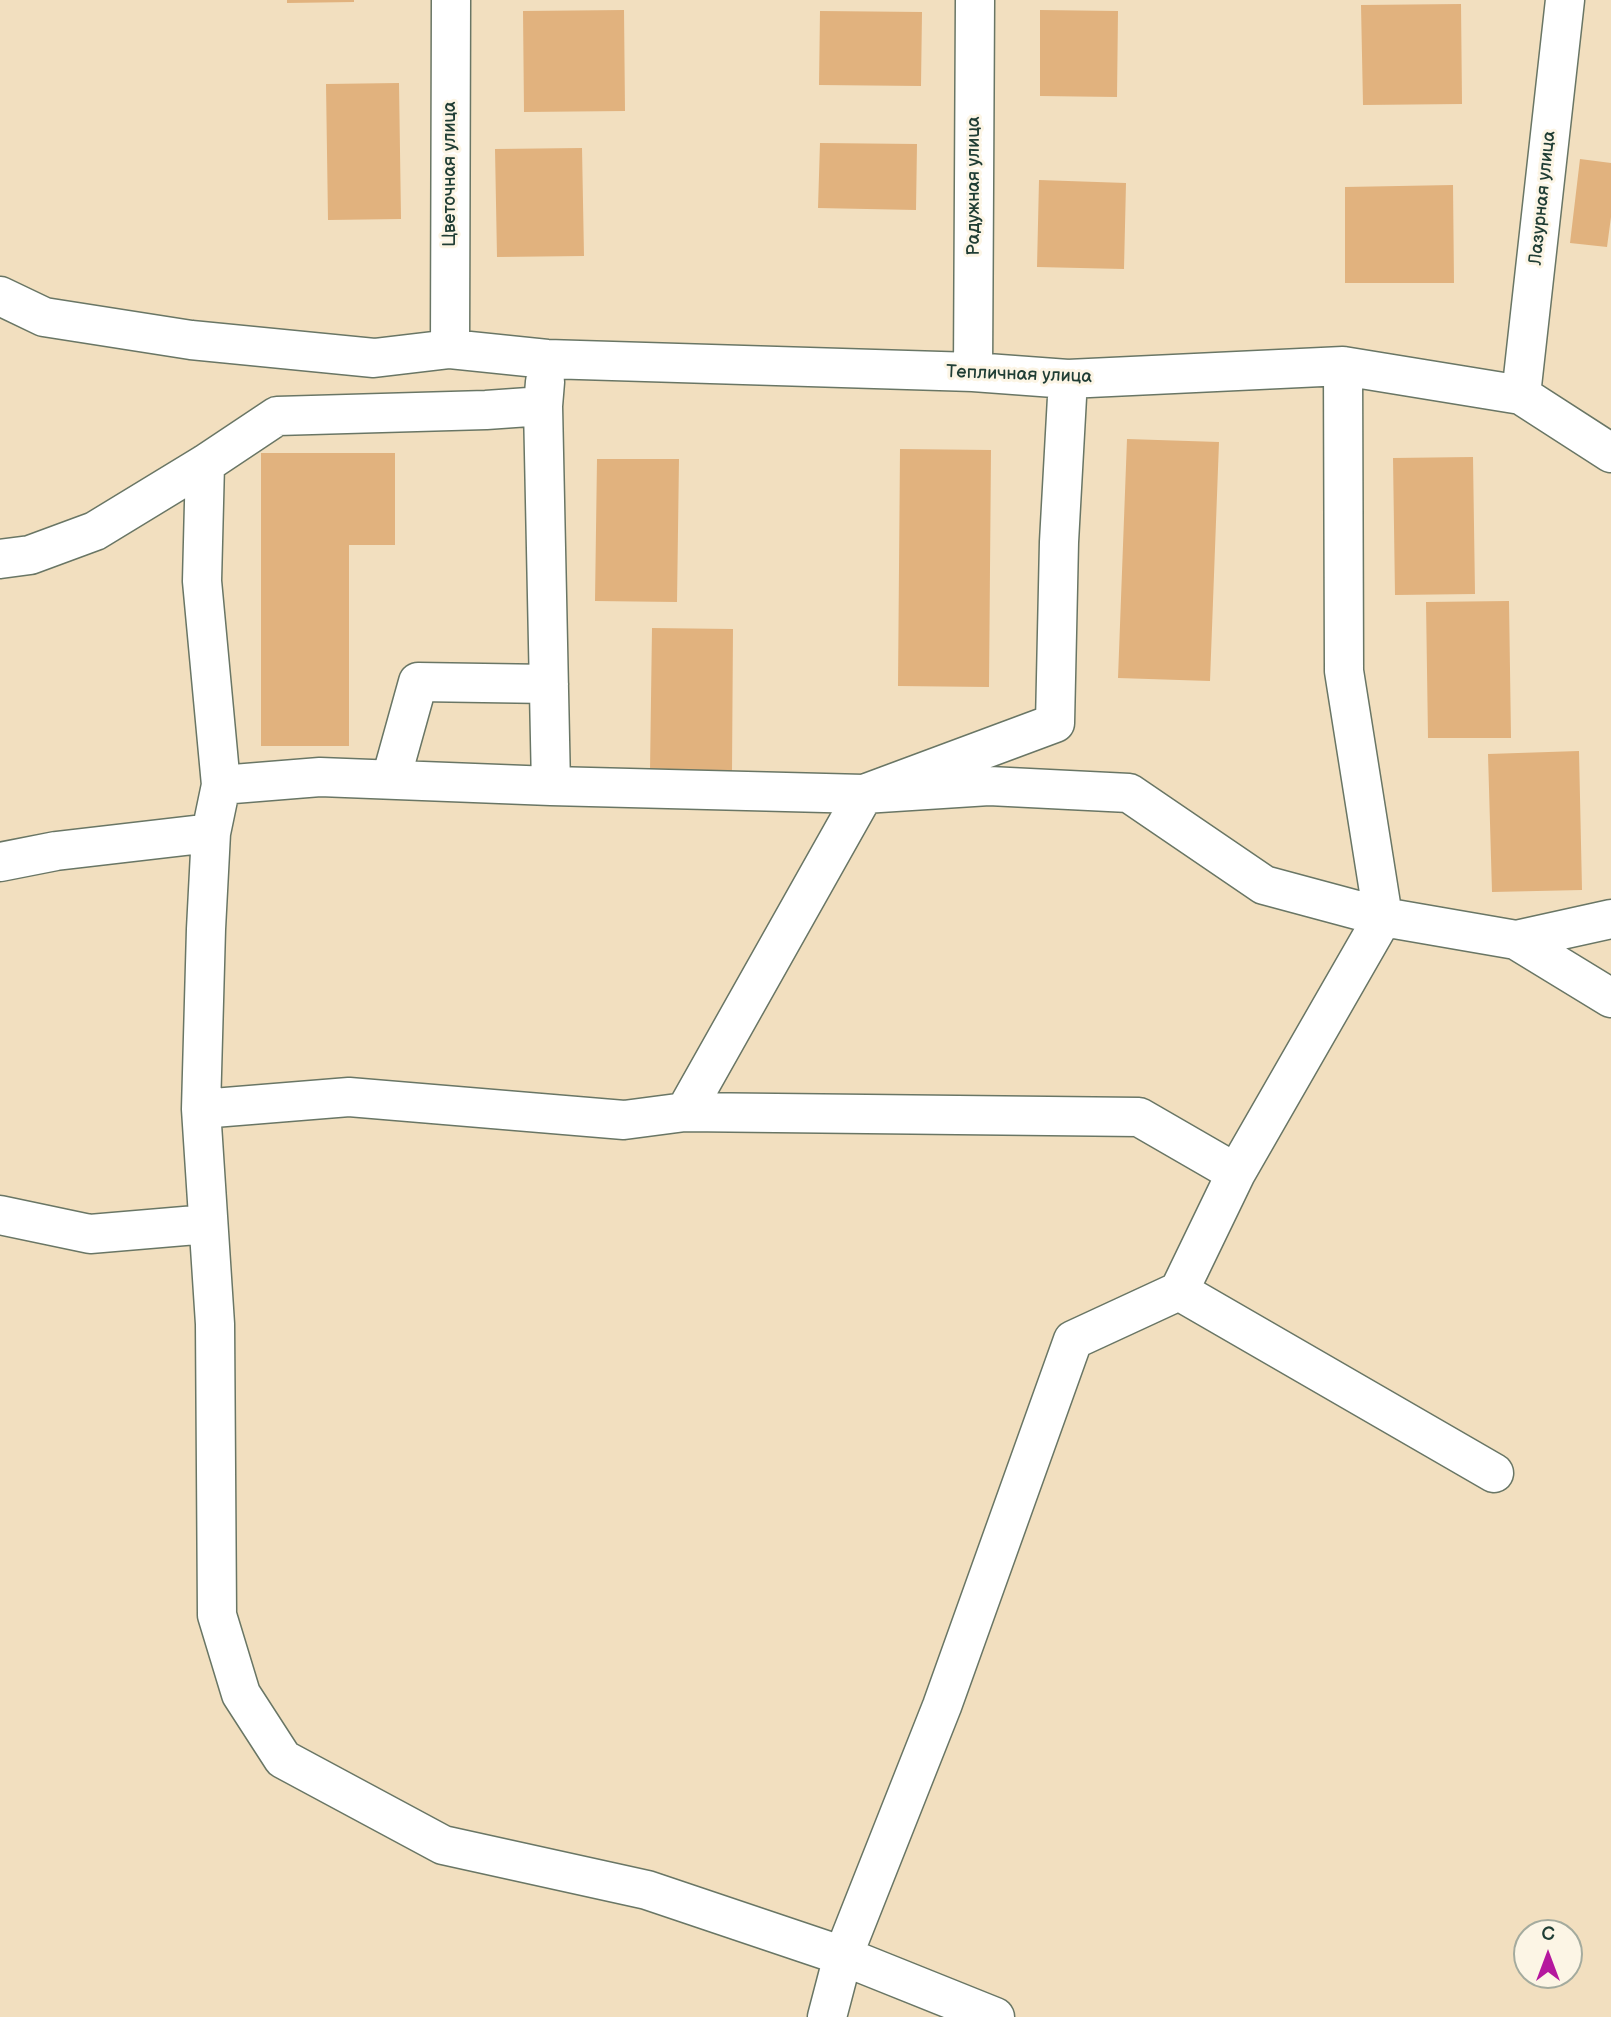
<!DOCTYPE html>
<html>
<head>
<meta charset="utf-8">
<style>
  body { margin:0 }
  #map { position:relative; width:1611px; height:2017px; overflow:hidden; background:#f2dfbf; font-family:"Balsamiq Sans",sans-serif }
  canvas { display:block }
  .north { position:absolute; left:1513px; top:1919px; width:70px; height:70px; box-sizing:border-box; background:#fcf5e5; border:2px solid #a4ab9e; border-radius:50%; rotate:0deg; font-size:19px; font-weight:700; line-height:28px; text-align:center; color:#1f3d34 }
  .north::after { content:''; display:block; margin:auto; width:24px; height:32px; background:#b5179e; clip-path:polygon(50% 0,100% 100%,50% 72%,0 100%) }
</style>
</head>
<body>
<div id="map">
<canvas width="1611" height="2017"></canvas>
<div class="north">С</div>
</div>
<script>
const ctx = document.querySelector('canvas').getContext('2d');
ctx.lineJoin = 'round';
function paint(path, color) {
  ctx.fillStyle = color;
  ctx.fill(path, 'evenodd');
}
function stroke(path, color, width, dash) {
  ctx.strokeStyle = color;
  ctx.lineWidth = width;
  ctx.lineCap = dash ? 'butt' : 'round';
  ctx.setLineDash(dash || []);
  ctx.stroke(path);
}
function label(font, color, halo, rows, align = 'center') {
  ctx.font = font + ' "Balsamiq Sans",sans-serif';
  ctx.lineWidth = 6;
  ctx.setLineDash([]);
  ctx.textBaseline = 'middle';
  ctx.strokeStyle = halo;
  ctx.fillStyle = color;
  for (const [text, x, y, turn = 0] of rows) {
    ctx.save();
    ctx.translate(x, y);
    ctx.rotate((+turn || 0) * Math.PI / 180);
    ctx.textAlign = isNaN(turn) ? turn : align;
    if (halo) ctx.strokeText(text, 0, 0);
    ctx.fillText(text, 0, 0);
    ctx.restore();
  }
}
paint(new Path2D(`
  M287,0H354V2L287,3Z
  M1461,4L1462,104L1363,105L1361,5Z
  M624,10L625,111L524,112L523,11Z
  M1040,10L1118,11L1117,97L1040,96Z
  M820,11L922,12L921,86L819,85Z
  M399,83L401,219L328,220L326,84Z
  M820,143L917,144L916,210L818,208Z
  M582,148L584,256L497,257L495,149Z
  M1580,159L1611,163V217L1607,247L1570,243Z
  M1039,180L1126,183L1124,269L1037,267Z
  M1453,185L1454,283H1345V187Z
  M1127,439L1219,442L1210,681L1118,678Z
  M900,449L991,450L989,687L898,686Z
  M261,453H395V545H349V746H261Z
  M1473,457L1475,594L1395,595L1393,458Z
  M597,459H679L677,602L595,601Z
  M1509,601L1511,738H1428L1426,602Z
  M652,628L733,629L732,771H650Z
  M1579,751L1582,890L1492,892L1488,754Z`), '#e1b27e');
const minor = new Path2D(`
  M0,296L44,317L191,340L374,358L450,349L547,359L973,372L1068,379L1343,366L1521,395L1611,453
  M450,349L451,0
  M973,372L975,0
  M545,382L543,406L551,786
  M1521,395L1565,0
  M205,464L202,581L221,785L211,833L206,929L201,1109L215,1324L217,1615L241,1694L283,1759L443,1845L647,1890L843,1956L995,2017
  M0,559L30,555L95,531L205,464L277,416L486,410L543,406
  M391,779L418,682L549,684
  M221,785L320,777L551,786L864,794L989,786L1129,793L1264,885L1383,917L1516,940L1611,919
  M0,862L56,851L211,833
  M1516,940L1611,998
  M201,1109L349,1097L624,1120L685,1112L1139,1117L1236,1173
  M685,1112L864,794L1055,723L1059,542L1068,379
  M0,1215L90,1234L208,1224
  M1179,1291L1494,1473
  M827,2017L843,1956L942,1706L1073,1340L1179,1291L1236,1173L1383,917L1344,671L1343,366`);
stroke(minor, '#697665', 41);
stroke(minor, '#fff', 38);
label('18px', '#1f3d34', '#fcf5e5', [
  ["Цветочная улица",450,174,-90],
  ["Радужная улица",974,186,-90],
  ["Лазурная улица",1543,198,-84],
  ["Тепличная улица",1019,375,2]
]);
</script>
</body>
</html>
